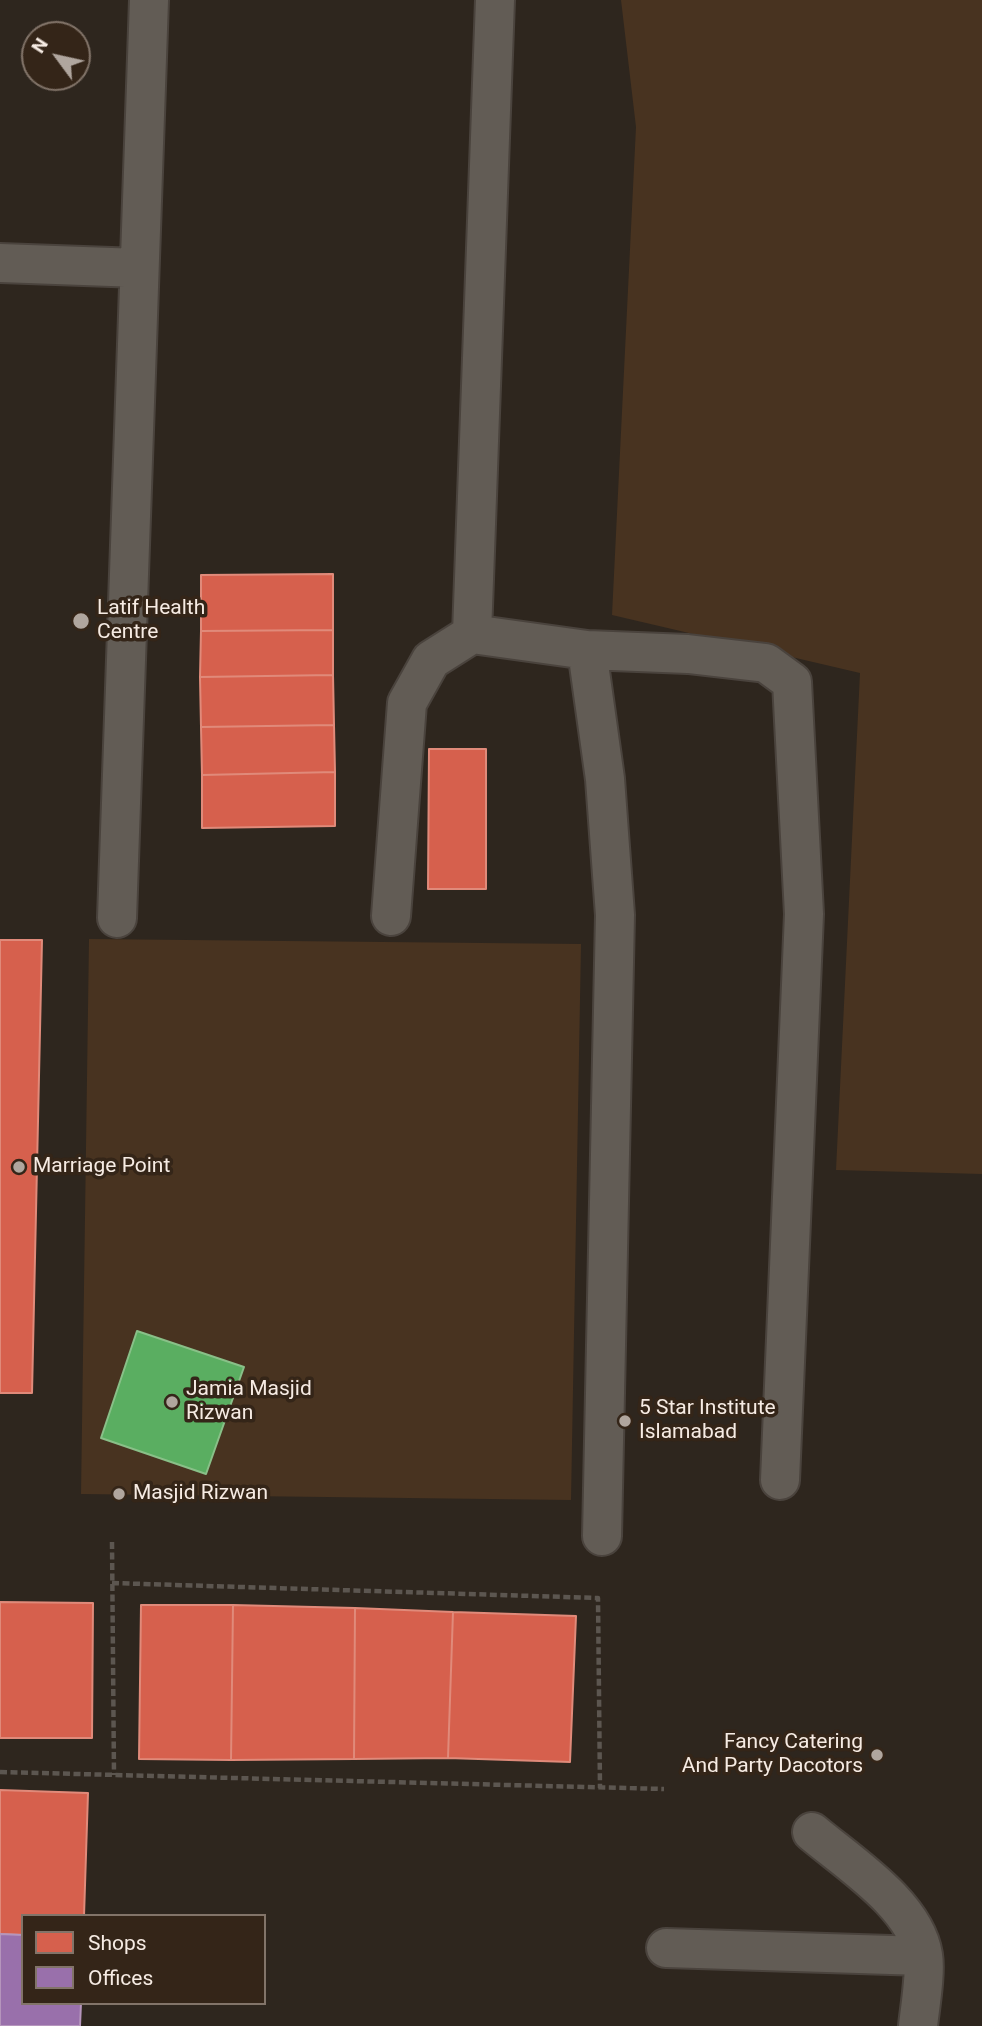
<!DOCTYPE html>
<html>
<head>
<meta charset="utf-8">
<style>
  body { margin:0 }
  #map { position:relative; width:982px; height:2026px; overflow:hidden; background:#2e261e; font-family:Roboto,sans-serif }
  canvas { display:block }
  .legend { position:absolute; left:21px; top:1914px; width:245px; height:91px; box-sizing:border-box; background:#342518; border:2px solid #827469; margin:0; padding:9px 12px; list-style:none; font-size:21px; color:#f6ebe3 }
  .legend li { display:flex; align-items:center; gap:14px; height:35px }
  .legend b { width:35px; border:2px solid #827469 }
  .north { position:absolute; left:21px; top:21px; width:70px; height:70px; box-sizing:border-box; background:#342518; border:2px solid #827469; border-radius:50%; rotate:303deg; font-size:19px; font-weight:700; line-height:28px; text-align:center; color:#f6ebe3 }
  .north::after { content:''; display:block; margin:auto; width:24px; height:32px; background:#b0a69e; clip-path:polygon(50% 0,100% 100%,50% 72%,0 100%) }
</style>
</head>
<body>
<div id="map">
<canvas width="982" height="2026"></canvas>
<ul class="legend">
<li><b style="height:19px;background:#d6604d"></b>Shops</li>
<li><b style="height:19px;background:#9970ab"></b>Offices</li>
</ul>
<div class="north">N</div>
</div>
<script>
const ctx = document.querySelector('canvas').getContext('2d');
ctx.lineJoin = 'round';
function paint(path, color) {
  ctx.fillStyle = color;
  ctx.fill(path, 'evenodd');
}
function stroke(path, color, width, dash) {
  ctx.strokeStyle = color;
  ctx.lineWidth = width;
  ctx.lineCap = dash ? 'butt' : 'round';
  ctx.setLineDash(dash || []);
  ctx.stroke(path);
}
function label(font, color, halo, rows, align = 'center') {
  ctx.font = font + ' Roboto,sans-serif';
  ctx.lineWidth = 7;
  ctx.setLineDash([]);
  ctx.textBaseline = 'middle';
  ctx.strokeStyle = halo;
  ctx.fillStyle = color;
  for (const [text, x, y, turn = 0] of rows) {
    ctx.save();
    ctx.translate(x, y);
    ctx.rotate((+turn || 0) * Math.PI / 180);
    ctx.textAlign = isNaN(turn) ? turn : align;
    if (halo) ctx.strokeText(text, 0, 0);
    ctx.fillText(text, 0, 0);
    ctx.restore();
  }
}
paint(new Path2D(`
  M621,0H982V1174L836,1170L860,673L612,615L636,127Z
  M89,939L581,944L571,1500L81,1494Z`), '#483320');
const shops = new Path2D(`
  M333,574V630L201,631V575Z
  M333,630V675L200,677L201,631Z
  M333,675L334,725L201,727L200,677Z
  M334,725L335,772L202,775L201,727Z
  M429,749H486V889H428Z
  M335,772V826L202,828V775Z
  M0,940H42L32,1393H0Z
  M0,1602L93,1603L92,1738H0Z
  M141,1605H233L231,1760L139,1759Z
  M233,1605L355,1608L354,1759L231,1760Z
  M355,1608L453,1612L448,1758L354,1759Z
  M453,1612L576,1616L570,1762L448,1758Z
  M0,1790L88,1793L84,1916H23V1935L0,1934Z`);
paint(shops, '#d6604d');
stroke(shops, '#e08a7a', 2);
const offices = new Path2D(`
  M0,1934L23,1935V2003H81L80,2026H0Z`);
paint(offices, '#9970ab');
stroke(offices, '#b595bc', 2);
const public = new Path2D(`
  M137,1331L244,1367L206,1474L101,1438Z`);
paint(public, '#5aae61');
stroke(public, '#89c088', 2);
const minor = new Path2D(`
  M495,0L472,634L587,650L688,654L766,663L792,682L804,914L780,1480
  M0,263L139,268
  M587,650L605,779L615,915L602,1536
  M391,916L407,703L431,660L472,634
  M117,918L149,0
  M812,1832C850,1864 915,1905 923,1955C926,1973 920,2007 918,2026
  M666,1948L923,1956`);
stroke(minor, '#4a433d', 42);
stroke(new Path2D(`
  M112,1542L114,1775
  M112,1583L598,1598L600,1788
  M0,1772L664,1789`), '#5c5650', 4.5, [7, 3.5]);
stroke(minor, '#625c55', 38);
for (const [x, y, r, color] of [
  [81,621,9,"#b0a69e"],
  [19,1167,7,"#b0a69e"],
  [172,1402,7,"#b0a69e"],
  [625,1421,7,"#b0a69e"],
  [119,1494,7,"#b0a69e"],
  [877,1755,7,"#b0a69e"]
]) {
  const dot = new Path2D();
  dot.arc(x, y, r, 0, 2 * Math.PI);
  ctx.fillStyle = color;
  ctx.fill(dot);
  stroke(dot, '#342518', 2.5);
}
label('21px', '#f6ebe3', '#342518', [
  ["Latif Health",97,609],
  ["Centre",97,633],
  ["Marriage Point",33,1167],
  ["Jamia Masjid",186,1390],
  ["Rizwan",186,1414],
  ["5 Star Institute",639,1409],
  ["Islamabad",639,1433],
  ["Masjid Rizwan",133,1494],
  ["Fancy Catering",863,1743,"right"],
  ["And Party Dacotors",863,1767,"right"]
], 'left');
</script>
</body>
</html>
